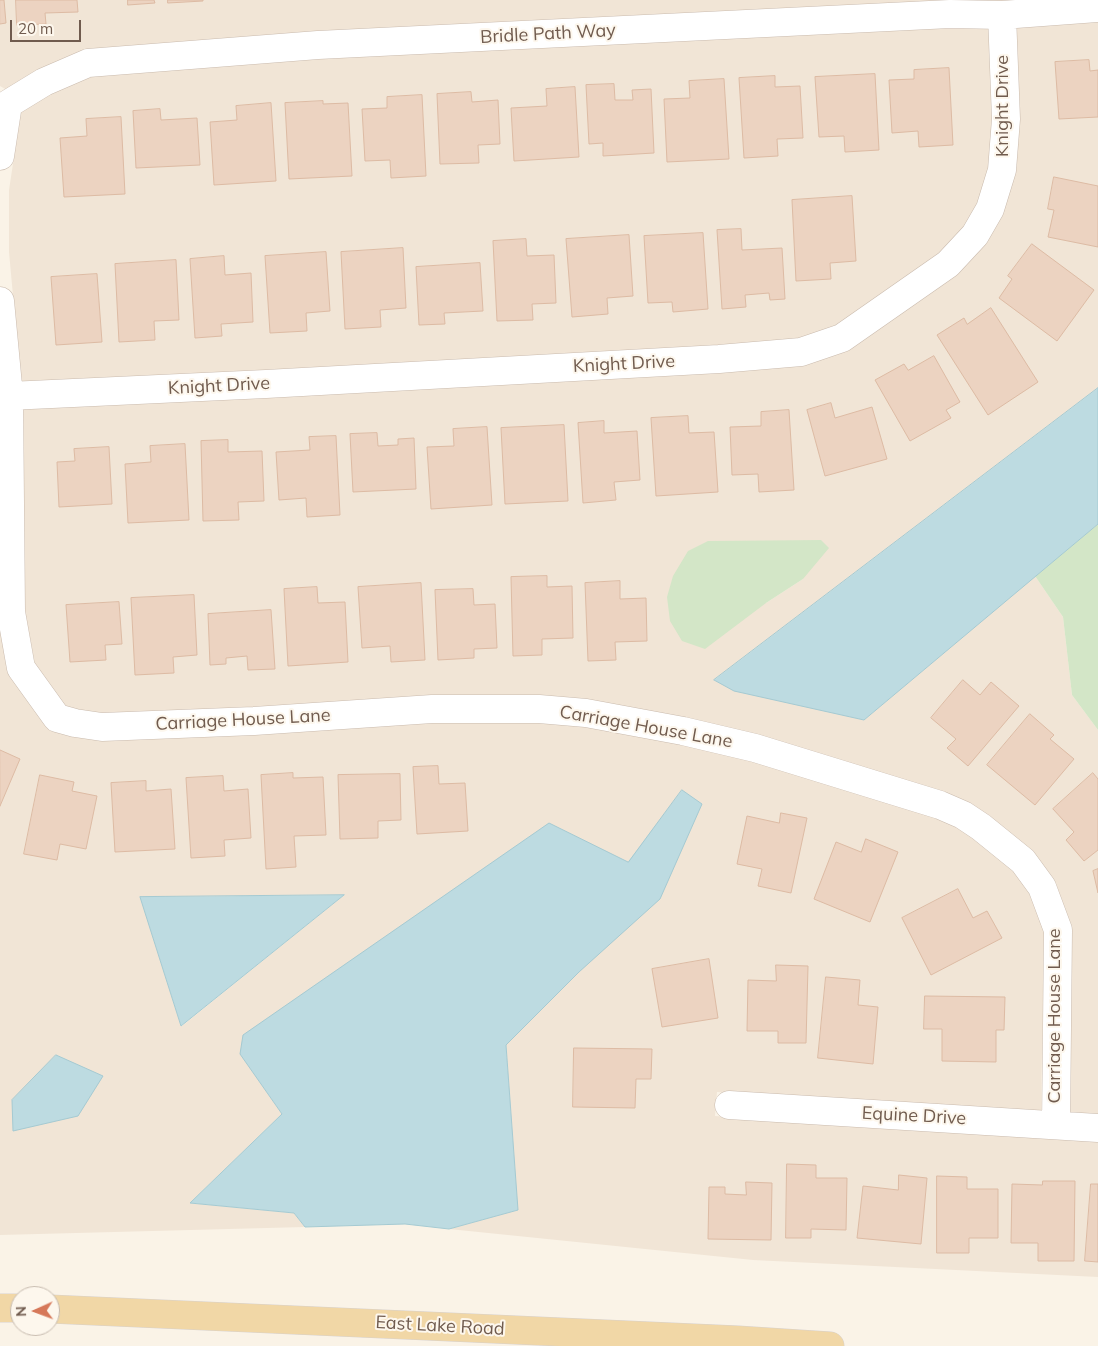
<!DOCTYPE html>
<html>
<head>
<meta charset="utf-8">
<style>
  body { margin:0 }
  #map { position:relative; width:1098px; height:1346px; overflow:hidden; background:#faf3e7; font-family:Mulish,sans-serif }
  canvas { display:block }
  .north { position:absolute; left:10px; top:1286px; width:50px; height:50px; box-sizing:border-box; background:#fdf7ed; border:1px solid #c5b9ad; border-radius:50%; rotate:268deg; font-size:14px; font-weight:700; line-height:20px; text-align:center; color:#705b4e }
  .north::after { content:''; display:block; margin:auto; width:18px; height:22px; background:#d67859; clip-path:polygon(50% 0,100% 100%,50% 72%,0 100%) }
  .scale { position:absolute; left:10px; top:20px; width:71px; height:22px; box-sizing:border-box; border:2px solid #705b4e; border-top:0; padding-left:6px; font-size:15px; line-height:18px; white-space:nowrap; color:#705b4e; -webkit-text-stroke:4px #fdf7ed; paint-order:stroke }
</style>
</head>
<body>
<div id="map">
<canvas width="1098" height="1346"></canvas>
<div class="north">N</div>
<div class="scale">20 m</div>
</div>
<script>
const ctx = document.querySelector('canvas').getContext('2d');
ctx.lineJoin = 'round';
function paint(path, color) {
  ctx.fillStyle = color;
  ctx.fill(path, 'evenodd');
}
function stroke(path, color, width, dash) {
  ctx.strokeStyle = color;
  ctx.lineWidth = width;
  ctx.lineCap = dash ? 'butt' : 'round';
  ctx.setLineDash(dash || []);
  ctx.stroke(path);
}
function label(font, color, halo, rows, align = 'center') {
  ctx.font = font + ' Mulish,sans-serif';
  ctx.lineWidth = 4;
  ctx.setLineDash([]);
  ctx.textBaseline = 'middle';
  ctx.strokeStyle = halo;
  ctx.fillStyle = color;
  for (const [text, x, y, turn = 0] of rows) {
    ctx.save();
    ctx.translate(x, y);
    ctx.rotate((+turn || 0) * Math.PI / 180);
    ctx.textAlign = isNaN(turn) ? turn : align;
    if (halo) ctx.strokeText(text, 0, 0);
    ctx.fillText(text, 0, 0);
    ctx.restore();
  }
}
paint(new Path2D(`
  M0,0H1042L318,33L7,90L0,86Z
  M1098,20V388L714,680L864,720L1035,576L1063,617L1072,695L1098,730V1116L1069,1114L1072,931L1056,883L1035,854L687,720L253,709L103,715L66,707L35,664L25,611L23,408L803,364L1002,214L1016,171L1020,118L1016,27ZM708,541L803,579L766,603Z
  M950,26L989,27L992,118L989,168L978,205L964,228L939,255L835,327L798,340L718,347L21,383L9,252V190L21,111L51,93L92,76L319,57Z
  M0,628L45,724L539,722L584,725L680,743L751,760L935,816L956,825L972,836L1012,869L1030,892L1044,932L1041,1112L717,1092L715,1116L1098,1141V1277L753,1260L449,1229L517,1210L506,1045L579,972L628,862L241,1054L282,1114L190,1203L294,1213L305,1227L0,1235ZM344,895L182,1026H181L141,897Z`), '#f1e5d6');
paint(new Path2D(`
  M1098,524V730L1072,695L1063,617L1035,576Z
  M821,540L829,548L803,579L766,603L705,649L682,641L670,621L667,597L673,576L688,551L708,541Z`), '#d3e6c7');
const water = new Path2D(`
  M1098,388V524L864,720L734,691L714,680Z
  M682,790L702,804L660,899L579,972L506,1045L518,1210L449,1229L405,1224L305,1227L294,1213L190,1203L282,1114L240,1054L243,1035L549,823L628,862Z
  M344,895L181,1026L140,897Z
  M56,1055L103,1076L78,1116L13,1131L12,1100Z`);
paint(water, '#bddbe1');
stroke(water, '#a5cad2', 1);
const building = new Path2D(`
  M0,0H4L6,23L0,24Z
  M16,0H77L78,12L45,13L46,24L17,25Z
  M128,0H154L155,3L128,5Z
  M168,0H203V1L168,3Z
  M1089,60L1090,71L1098,70V117L1059,119L1055,62Z
  M949,68L953,145L919,147L918,131L892,133L889,80L914,79V70Z
  M875,74L879,150L845,152L844,136L819,137L815,77Z
  M775,76V87L800,86L803,138L777,139L778,156L744,158L739,78Z
  M724,79L729,159L667,162L664,99L690,98L689,81Z
  M614,84L615,100H633L632,90L651,89L654,153L603,156V143L589,144L586,85Z
  M575,87L579,157L514,161L511,108L547,106L546,89Z
  M471,92L472,102L498,100L500,144L478,145L479,163L440,164L437,94Z
  M422,95L426,176L391,178L390,160L365,161L362,109L387,108V97Z
  M323,101V104L348,103L352,176L289,179L285,103Z
  M271,103L276,181L214,185L210,122L237,120L236,106Z
  M160,109L161,120L197,118L200,165L136,168L133,111Z
  M121,117L125,194L64,197L60,138L87,136L86,119Z
  M1054,177L1098,186V247L1048,237L1054,210L1048,209Z
  M852,196L856,261L830,263L831,279L796,281L792,200Z
  M741,229L742,250L782,248L785,299L770,300L769,293L745,295L746,307L722,309L717,230Z
  M703,233L708,309L673,312L672,302L648,303L644,236Z
  M629,235L633,296L607,298L608,314L572,317L566,239Z
  M526,239L527,256L554,255L556,303L532,304L533,320L497,321L493,241Z
  M1032,244L1094,290L1057,341L999,298L1012,279L1008,276Z
  M403,248L406,308L380,310L381,327L345,329L341,252Z
  M326,252L330,311L306,313L307,331L270,333L265,256Z
  M224,256L225,275L251,273L253,322L221,324L222,336L195,338L190,259Z
  M176,260L179,320L154,321L155,340L119,342L115,264Z
  M480,263L483,311L444,313L445,324L419,325L416,267Z
  M97,274L102,342L56,345L51,277Z
  M991,308L1038,382L988,415L937,335L964,318L967,324Z
  M934,356L960,402L946,410L951,418L910,441L875,380L904,364L908,370Z
  M831,403L835,418L872,407L887,459L825,476L807,410Z
  M789,410L794,490L759,492L758,474L732,475L730,427L761,426V412Z
  M688,416L689,433L714,432L718,492L656,496L651,418Z
  M604,421V433L637,431L640,480L614,482L616,500L583,503L578,423Z
  M564,425L568,501L505,504L501,428Z
  M487,427L492,505L431,509L427,447L454,446L453,429Z
  M377,433L378,446L398,445V439L414,438L416,489L353,492L350,434Z
  M336,436L340,515L307,517L306,498L279,500L276,452L310,450L309,437Z
  M228,440V452L262,451L264,501L238,502L239,520L203,521L201,441Z
  M185,444L189,520L128,523L125,464L151,462L150,446Z
  M109,447L112,504L59,507L57,462L75,461L74,449Z
  M547,576V587L572,586L573,638L542,639V655L513,656L511,577Z
  M620,581V599L646,598L647,641L615,642L616,660L588,661L585,583Z
  M421,583L425,660L391,662L390,646L362,648L358,587Z
  M317,587L318,603L345,602L348,662L288,666L284,589Z
  M473,589L474,605L495,604L497,648L474,649V658L438,660L435,590Z
  M194,595L197,655L173,657L174,673L135,675L131,598Z
  M119,602L122,644L105,645L106,660L70,662L66,605Z
  M271,610L275,669L248,670L247,656L226,658V664L210,665L208,614Z
  M963,680L980,695L991,682L1019,706L968,766L947,748L956,739L931,718Z
  M1030,714L1054,735L1050,739L1074,759L1035,805L987,765Z
  M0,750L20,759L0,806Z
  M438,766L439,784L465,783L468,831L417,834L413,767Z
  M293,773V778L323,777L326,835L294,836L296,867L266,869L261,775Z
  M1093,773L1098,779V850L1084,861L1066,840L1074,832L1053,809Z
  M400,774L401,820L378,821V838L340,839L338,775Z
  M40,775L74,782L72,791L97,796L86,849L60,844L57,860L24,854Z
  M223,776L224,791L248,789L251,838L224,840L225,856L191,858L186,778Z
  M146,781V791L171,789L175,849L115,852L111,783Z
  M781,813L807,818L791,893L758,886L762,869L737,864L747,816L779,823Z
  M866,839L898,852L870,922L814,899L836,842L861,852Z
  M1098,869V893L1093,871Z
  M958,889L973,918L987,911L1002,938L931,975L902,918Z
  M709,959L718,1018L662,1027L652,969Z
  M776,965L808,966L806,1043H778V1031H747L748,980L776,981Z
  M826,977L860,980L858,1005L878,1007L873,1064L818,1058Z
  M925,996L1005,997L1004,1030H996V1062L942,1061V1029H924Z
  M574,1048L652,1049L651,1079H636L635,1108L573,1107Z
  M787,1164L816,1165V1178H847L846,1230L811,1229V1238H786Z
  M899,1175L927,1178L921,1244L857,1238L863,1186L898,1190Z
  M937,1176L967,1177V1189H998V1238H969V1253H937Z
  M1043,1181H1075L1074,1261H1038V1243H1011L1012,1184L1042,1185Z
  M746,1182L772,1183L771,1240L708,1239L709,1187H725V1194L746,1195Z
  M1091,1184H1098V1262L1085,1261Z`);
paint(building, '#ecd3c1');
stroke(building, '#ddbba4', 1);
const minor = new Path2D(`
  M8,104L44,82L88,63L318,45L950,14L1002,15L1098,8
  M0,156L8,104
  M0,301L9,396L11,612L21,668L57,718L75,723L102,727L254,721L432,709H539L586,713L683,731L755,748L940,805L963,815L981,827L1023,861L1042,887L1058,930L1056,1125
  M9,396L266,384L719,359L801,352L842,338L948,264L975,235L990,209L1002,170L1006,119L1002,15
  M729,1105L1098,1128`);
const major = new Path2D(`
  M0,1308H20
  M50,1309L738,1340L830,1346`);
stroke(minor, '#cabbae', 29);
stroke(major, '#d7d1cd', 29);
stroke(minor, '#fff', 28);
stroke(major, '#f1d7a6', 28);
label('18px', '#705b4e', '#fdf7ed', [
  ["Bridle Path Way",548,34,-3],
  ["Knight Drive",1003,106,-90],
  ["Knight Drive",624,364,-3],
  ["Knight Drive",219,386,-3],
  ["Carriage House Lane",243,720,-3],
  ["Carriage House Lane",646,727,10],
  ["Carriage House Lane",1055,1016,-90],
  ["Equine Drive",914,1116,3],
  ["East Lake Road",440,1326,3]
]);
</script>
</body>
</html>
